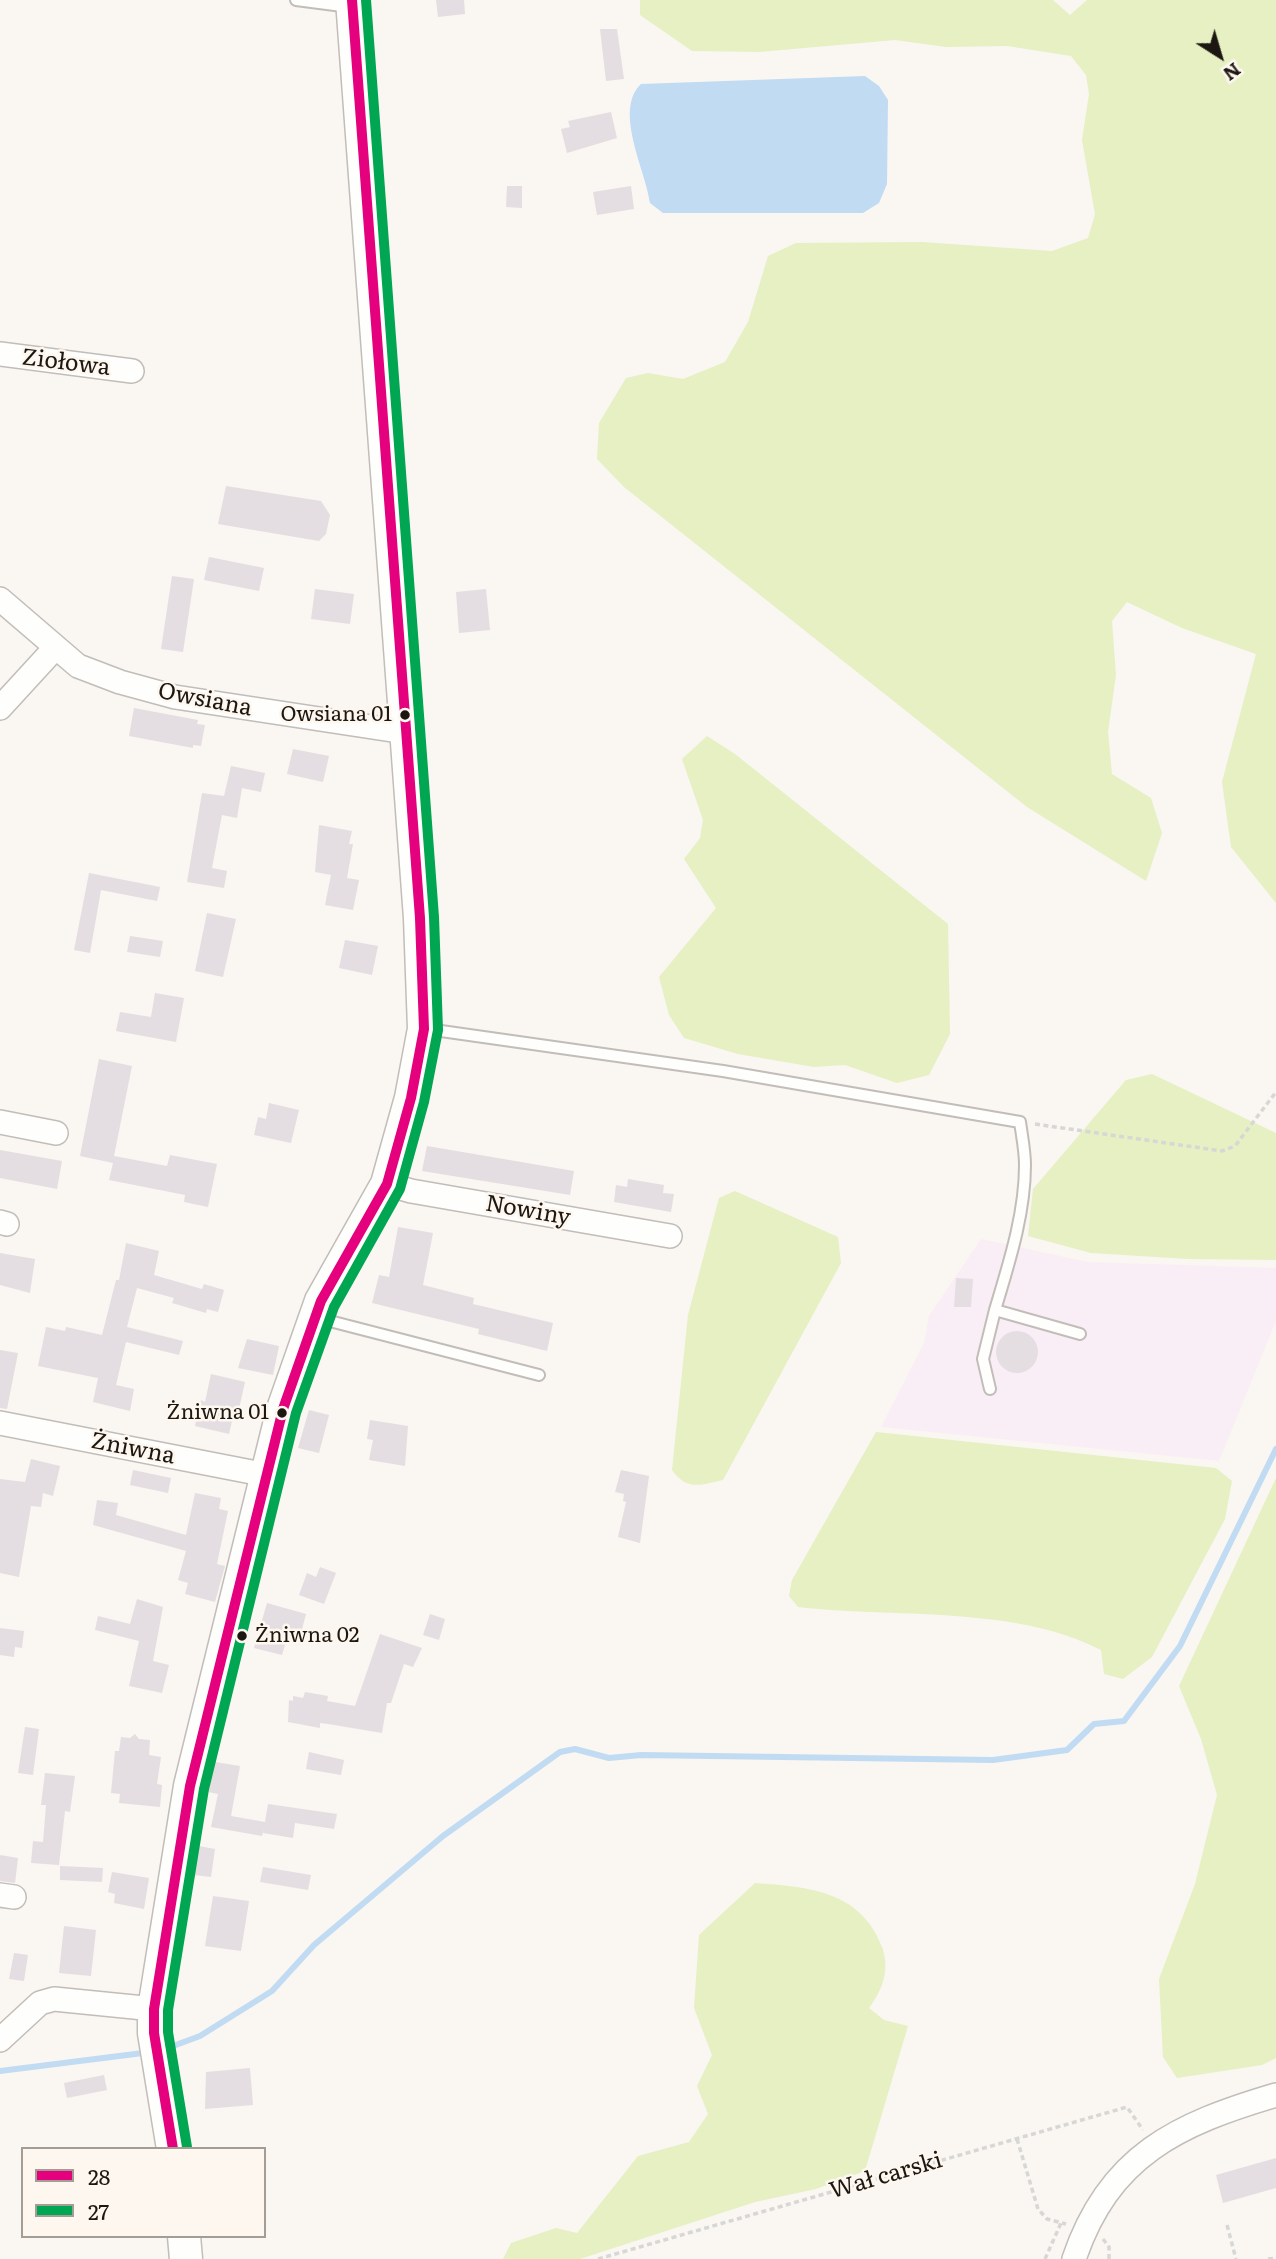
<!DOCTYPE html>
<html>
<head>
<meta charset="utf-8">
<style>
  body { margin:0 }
  #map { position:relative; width:1276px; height:2259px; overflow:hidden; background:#faf6f2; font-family:Literata,serif }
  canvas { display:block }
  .legend { position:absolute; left:21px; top:2147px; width:245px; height:91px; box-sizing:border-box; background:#fdf7ef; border:2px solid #a39d96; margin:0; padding:9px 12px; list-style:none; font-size:21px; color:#1d1711 }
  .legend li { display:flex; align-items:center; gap:14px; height:35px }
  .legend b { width:35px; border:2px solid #a39d96 }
  .north { position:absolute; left:1185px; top:21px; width:70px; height:70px; -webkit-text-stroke:5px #fdf7ef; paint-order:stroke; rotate:143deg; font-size:19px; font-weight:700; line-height:28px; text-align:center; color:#1d1711 }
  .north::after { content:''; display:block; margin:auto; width:24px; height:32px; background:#1d1711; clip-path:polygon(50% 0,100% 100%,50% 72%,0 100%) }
</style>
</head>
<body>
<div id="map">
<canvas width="1276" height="2259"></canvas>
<ul class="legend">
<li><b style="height:9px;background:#e5007d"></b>28</li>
<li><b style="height:9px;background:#00a651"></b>27</li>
</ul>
<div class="north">N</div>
</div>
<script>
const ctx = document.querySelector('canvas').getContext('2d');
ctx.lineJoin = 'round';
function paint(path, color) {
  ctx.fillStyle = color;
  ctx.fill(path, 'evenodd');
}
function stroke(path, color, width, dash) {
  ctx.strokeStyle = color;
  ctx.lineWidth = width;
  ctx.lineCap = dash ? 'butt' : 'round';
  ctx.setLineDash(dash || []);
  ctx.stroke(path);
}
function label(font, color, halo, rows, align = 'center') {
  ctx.font = font + ' Literata,serif';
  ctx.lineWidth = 5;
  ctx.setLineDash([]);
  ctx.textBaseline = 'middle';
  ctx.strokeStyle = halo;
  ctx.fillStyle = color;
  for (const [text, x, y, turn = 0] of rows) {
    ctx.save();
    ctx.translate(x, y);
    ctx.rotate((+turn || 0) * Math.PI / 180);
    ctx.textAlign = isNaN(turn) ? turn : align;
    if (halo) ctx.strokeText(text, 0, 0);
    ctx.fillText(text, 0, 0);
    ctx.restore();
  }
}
paint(new Path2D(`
  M981,1239L1088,1262L1276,1268V1321L1219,1461L881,1427L924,1343L929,1316Z`), '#f9eef6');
paint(new Path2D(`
  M640,0H1053L1070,15L1087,0H1276V903L1231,847L1222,782L1256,654L1182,628L1127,602L1112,621L1116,675L1108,732L1112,774L1151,798L1162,833L1146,881L1027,807L624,487L597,459L599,423L626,378L648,373L683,379L725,362L748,322L768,256L796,243L922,242L1052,251L1088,238L1095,214L1082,140L1089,94L1086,75L1071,56L1007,46L946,47L895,40L759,52L692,51L640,15Z
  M707,736L735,754L948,924L950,1034L929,1075L897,1083L845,1065L814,1067L738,1054L684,1038L669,1015L659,977L716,908L684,859L700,838L703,820L682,759Z
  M1152,1074L1276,1133V1260L1189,1259L1091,1253L1028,1236L1033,1189L1126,1080Z
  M735,1191L838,1237L841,1263L723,1480C700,1485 687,1491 672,1470L688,1315L719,1198Z
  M876,1432L1216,1468L1232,1481L1225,1519L1152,1657L1123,1679L1104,1674L1101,1650C1014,1605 893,1618 798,1607L789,1596L792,1580Z
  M1276,1478V2058L1262,2065L1177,2078L1163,2057L1159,1979L1195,1884L1217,1795L1201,1739L1179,1686Z
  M755,1883C809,1887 861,1891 882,1947C890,1970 883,1989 869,2008L884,2020L908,2026L865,2171L816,2189L755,2202L580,2259H503L511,2243L556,2228L577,2233L638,2156L689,2142L708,2114L697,2086L712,2055L694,2008L699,1935Z`), '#e6f0c2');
paint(new Path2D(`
  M865,76L879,86L888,100L887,184L879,203L863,213H663L650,203C646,171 613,110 641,84Z`), '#c1dbf3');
stroke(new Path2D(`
  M173,2046L200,2036L272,1991L314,1945L443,1836L560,1752L575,1749L609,1758L641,1755L993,1760L1067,1750L1094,1724L1124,1721L1180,1646L1276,1449
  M0,2071L143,2053`), '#c1dbf3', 6);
paint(new Path2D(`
  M436,0H464L465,14L438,17Z
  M600,29H617L624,79L606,81Z
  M611,112L617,138L567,153L561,129L570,127L568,121Z
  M507,186H522V208L506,207Z
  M631,186L634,209L597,215L593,192Z
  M226,486L321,501L330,515L326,534L319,541L218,524Z
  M209,557L264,568L259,591L204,580Z
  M172,576L194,579L183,652L161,649Z
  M315,589L354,594L350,624L311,619Z
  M486,589L490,630L459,633L456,592Z
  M134,708L198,720L197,724L205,725L201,746L193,745V748L129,736Z
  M293,749L329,756L323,782L287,774Z
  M231,766L265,773L261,792L242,788L237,818L222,815L212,868L227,871L224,888L187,882L202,793L224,796Z
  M319,825L352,831L349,844H353L347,878L359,880L353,910L325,905L331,875L315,872Z
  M89,873L160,887L157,901L101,890L90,953L74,950Z
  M207,913L236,919L223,977L195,971Z
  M130,936L163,941L160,957L127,952Z
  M345,940L378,946L372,975L339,968Z
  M155,993L184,998L176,1042L116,1031L120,1012L151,1017Z
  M99,1059L132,1066L114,1156L167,1166L170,1155L217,1164L208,1207L184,1202L185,1195L109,1180L113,1163L80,1156Z
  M269,1103L299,1110L291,1143L254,1135L258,1117L266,1119Z
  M427,1146L574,1171L570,1195L422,1171Z
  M0,1150L62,1161L57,1189L0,1178Z
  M628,1179L664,1185L663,1193L674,1194L671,1212L614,1202L616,1185L627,1187Z
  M398,1227L433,1233L423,1285L474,1298L473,1304L553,1323L547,1351L478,1334L479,1329L372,1303L379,1275L389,1277Z
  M126,1243L159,1251L154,1275L202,1289L204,1284L224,1290L218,1312L207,1309L206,1313L172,1303L174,1298L137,1288L127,1327L183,1341L179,1355L126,1342L116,1385L134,1389L130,1411L93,1402L98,1378L38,1366L46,1327L65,1331L66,1327L102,1335L116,1280H119Z
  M0,1253L35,1259L30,1293L0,1285Z
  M956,1278L973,1279L971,1307H954Z
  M996 1352a21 21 0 1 1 42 0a21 21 0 1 1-42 0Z
  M247,1339L279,1346L273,1375L238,1368Z
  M0,1350L18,1353L7,1409L0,1408Z
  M211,1374L245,1382L239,1409L235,1408L229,1434L195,1426L201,1400L205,1402Z
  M309,1410L329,1415L319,1453L298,1448Z
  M370,1420L408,1426L405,1466L369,1460L373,1440L367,1439Z
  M31,1459L60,1466L53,1496L43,1493L41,1507L31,1506L19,1577L0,1573V1479L25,1482Z
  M133,1470L171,1478L168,1493L130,1485Z
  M621,1470L649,1476L640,1543L618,1537L626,1502L623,1501L624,1494L615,1492Z
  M195,1493L221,1498L219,1509L228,1511L217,1564L225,1566L215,1602L185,1594L188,1583L178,1580L186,1551L93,1525L97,1500L118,1503L116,1515L186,1535Z
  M320,1567L336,1573L324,1604L299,1595L307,1573L316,1577Z
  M137,1599L163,1607L153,1661L169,1665L162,1693L129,1686L139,1641L95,1630L98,1616L130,1624Z
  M267,1603L306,1614L300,1637L288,1634L282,1655L254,1648Z
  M430,1614L445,1619L439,1640L423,1635Z
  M0,1628L24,1631L22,1648L15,1647L14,1657L0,1655Z
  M380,1634L422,1648L413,1667L404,1664L391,1703H387L382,1733L328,1724L320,1723V1728L288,1722L289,1700L293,1701V1696L303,1698L305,1692L328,1696L327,1701L355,1706Z
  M25,1727L39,1729L33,1775L18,1773Z
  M135,1734L139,1739L150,1740L149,1755L161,1757L157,1784L162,1785L160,1807L119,1803L120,1794L111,1793L115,1751H119L121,1737L130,1738Z
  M309,1752L344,1760L341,1775L306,1769Z
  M215,1762L240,1766L231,1816L265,1822L268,1804L337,1814L334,1829L295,1823L293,1838L263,1833L265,1825L262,1836L211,1827L218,1794L208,1792Z
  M45,1773L75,1776L70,1812L65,1811L59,1865L31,1863L33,1841L43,1842L46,1805H41Z
  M199,1846L215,1849L211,1877L194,1875Z
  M0,1855L18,1858L15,1883L0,1881Z
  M60,1866L103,1868L102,1882L60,1880Z
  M263,1867L311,1875L308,1890L260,1882Z
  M112,1872L149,1878L144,1909L114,1903L115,1894L108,1892Z
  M213,1896L249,1901L241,1951L205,1946Z
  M64,1926L96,1930L91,1976L59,1973Z
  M14,1953L28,1955L24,1981L9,1979Z
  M250,2068L253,2105L205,2109L206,2072Z
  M104,2075L107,2090L67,2098L64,2083Z
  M1276,2158V2188L1223,2203L1216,2175Z`), '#e4dee2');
const lane = new Path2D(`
  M296,0L350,7
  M427,1029L723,1071L1020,1122C1022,1136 1025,1151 1025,1165C1025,1214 1009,1263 995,1310
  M318,1318L539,1375
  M990,1389L983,1359L995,1310L1080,1334`);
const street = new Path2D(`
  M0,354L132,371
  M0,599L78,666L120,682L175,697L405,732
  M0,708L55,648
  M0,1122L56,1133
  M387,1184L411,1191L670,1236
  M0,1222L7,1224
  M0,1423L267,1475
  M0,1895L14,1897
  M0,2040L40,2003L54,1999L154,2009
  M1074,2259C1109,2155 1178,2124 1276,2095`);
const secondary = new Path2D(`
  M173,2149L154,2033V2009L190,1786L283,1409L321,1301L387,1184L411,1098L424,1029L420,918L352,0
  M184,2236L186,2259`);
stroke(lane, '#c2bdb8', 14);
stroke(street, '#c2bdb8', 26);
stroke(secondary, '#c2bdb8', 35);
stroke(new Path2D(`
  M1035,1124L1222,1151L1235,1146L1276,1092
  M1017,2139L1038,2209L1047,2219L1066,2224
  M1227,2225L1236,2259
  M1103,2239L1109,2247V2259
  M598,2259L1127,2107L1143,2130
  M1045,2259L1061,2223
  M1268,2259L1276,2258`), '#d7d7d5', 3.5, [5, 3.5]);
stroke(lane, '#fefefd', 10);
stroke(street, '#fefefd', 23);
stroke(secondary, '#fefefd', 32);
stroke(new Path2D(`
  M173,2149L154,2033V2009L190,1786L283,1409L321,1301L387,1184L411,1098L424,1029L420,918L352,0`), '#e5007d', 10);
stroke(new Path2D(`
  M187,2147L168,2032V2010L204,1789L296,1413L334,1307L400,1189L424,1102L438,1030L434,917L366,0`), '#00a651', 10);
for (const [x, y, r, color] of [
  [405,715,6,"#1d1711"],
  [282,1413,6,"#1d1711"],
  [242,1636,6,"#1d1711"]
]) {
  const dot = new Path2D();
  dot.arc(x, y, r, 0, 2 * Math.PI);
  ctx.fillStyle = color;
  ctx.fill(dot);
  stroke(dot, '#fdf7ef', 2.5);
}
label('21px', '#1d1711', '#fdf7ef', [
  ["Owsiana 01",392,715],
  ["Żniwna 01",269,1413],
  ["Żniwna 02",255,1636,"left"]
], 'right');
label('23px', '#1d1711', '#fdf7ef', [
  ["Ziołowa",66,363,7],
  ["Owsiana",205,700,11],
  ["Nowiny",528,1211,10],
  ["Żniwna",133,1449,11],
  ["Wał carski",886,2176,-16]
]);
</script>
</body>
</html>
